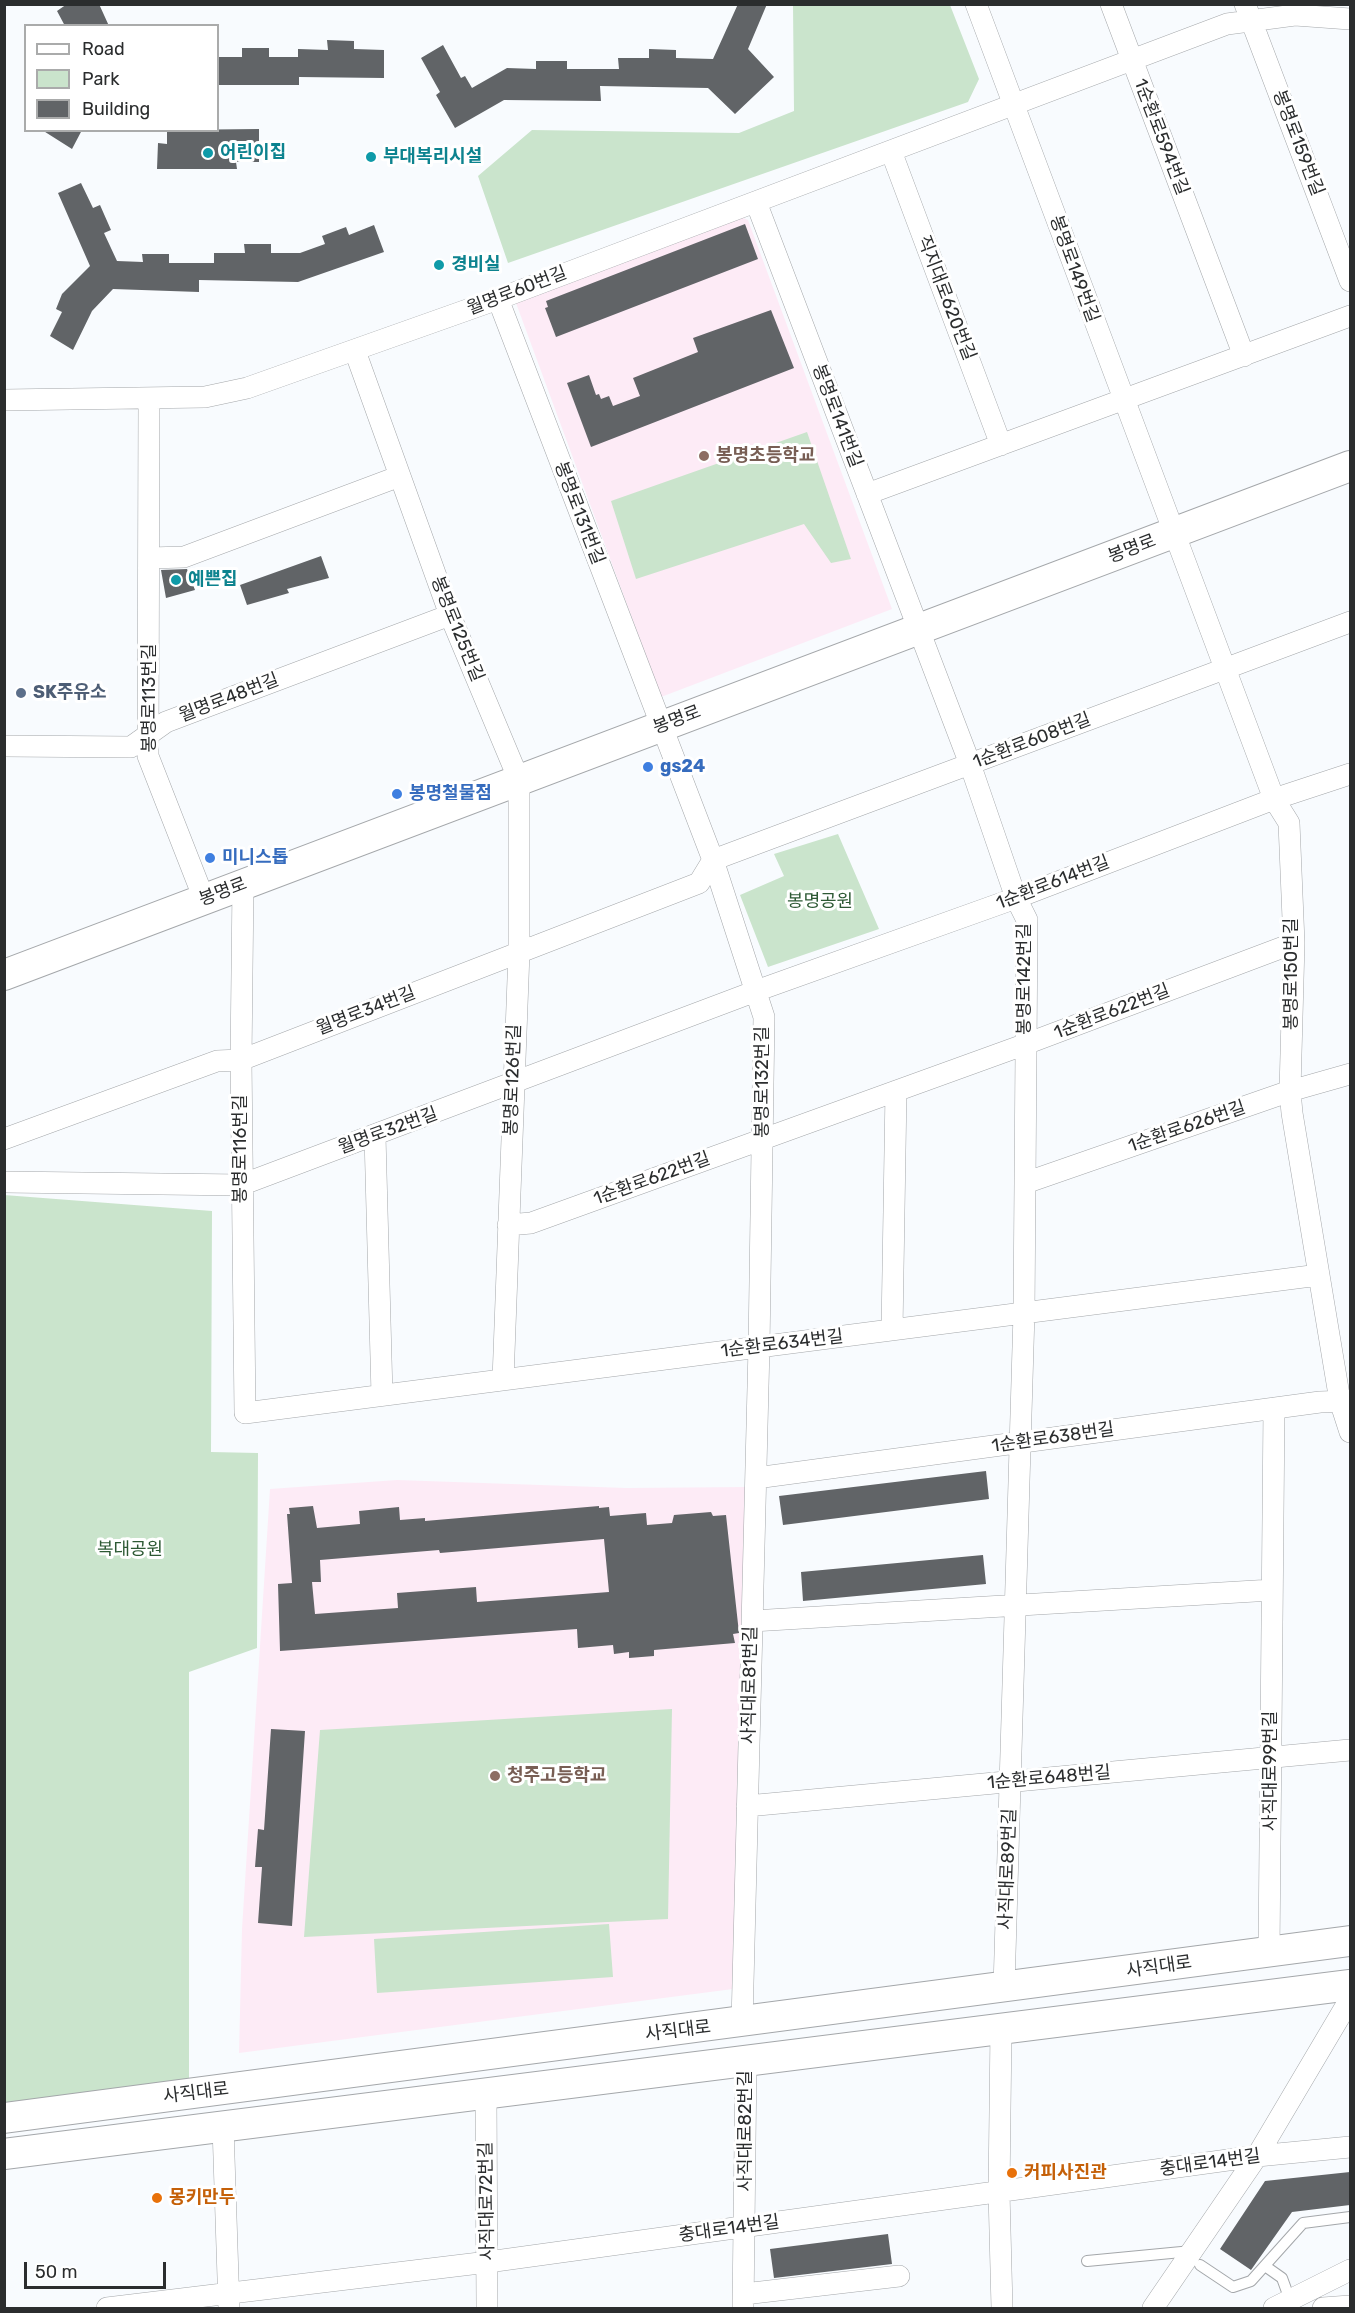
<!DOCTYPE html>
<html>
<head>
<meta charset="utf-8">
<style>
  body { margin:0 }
  #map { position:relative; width:1355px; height:2313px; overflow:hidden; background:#f8fbfe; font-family:Rubik,sans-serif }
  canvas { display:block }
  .frame { position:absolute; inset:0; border:6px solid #2b2d2e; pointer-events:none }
  .legend { position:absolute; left:24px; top:24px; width:195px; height:108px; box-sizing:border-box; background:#fff; border:2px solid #aaabab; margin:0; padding:8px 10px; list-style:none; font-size:18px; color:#2b2d2e }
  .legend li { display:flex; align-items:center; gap:12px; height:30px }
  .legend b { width:30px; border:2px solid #aaabab }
  .scale { position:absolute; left:24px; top:2262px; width:142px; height:27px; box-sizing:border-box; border:3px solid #2b2d2e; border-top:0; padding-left:8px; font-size:18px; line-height:21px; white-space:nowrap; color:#2b2d2e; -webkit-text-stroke:4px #fff; paint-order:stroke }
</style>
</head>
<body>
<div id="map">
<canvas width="1355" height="2313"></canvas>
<div class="frame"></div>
<ul class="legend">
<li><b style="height:8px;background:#fff"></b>Road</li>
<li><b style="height:16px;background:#cae4cc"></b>Park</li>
<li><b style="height:16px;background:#616467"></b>Building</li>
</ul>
<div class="scale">50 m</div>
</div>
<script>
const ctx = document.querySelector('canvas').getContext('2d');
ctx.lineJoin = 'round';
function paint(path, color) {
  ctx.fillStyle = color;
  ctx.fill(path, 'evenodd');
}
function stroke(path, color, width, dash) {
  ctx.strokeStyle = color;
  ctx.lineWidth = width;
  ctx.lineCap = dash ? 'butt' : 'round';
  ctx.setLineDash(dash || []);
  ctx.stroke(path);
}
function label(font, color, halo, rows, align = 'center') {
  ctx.font = font + ' Rubik,"Noto Sans KR",sans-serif';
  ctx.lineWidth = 6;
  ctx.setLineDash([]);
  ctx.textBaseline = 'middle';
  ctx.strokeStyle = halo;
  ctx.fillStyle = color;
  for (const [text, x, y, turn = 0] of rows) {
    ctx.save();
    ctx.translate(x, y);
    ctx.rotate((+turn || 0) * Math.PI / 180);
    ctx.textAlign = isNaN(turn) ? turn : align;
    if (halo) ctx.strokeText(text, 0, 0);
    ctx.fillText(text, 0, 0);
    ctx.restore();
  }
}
paint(new Path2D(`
  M738,216L748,220L892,609L661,697L516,303Z
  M397,1480L626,1488L747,1487L733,1989L239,2053L242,1929L270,1489Z`), '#fdebf6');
paint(new Path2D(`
  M793,5H950L979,79L968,102L508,263L478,176L532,130L739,133L794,111Z
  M807,432L851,559L831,563L804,524L636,579L611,501Z
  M838,834L879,929L768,967L740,895L784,876L774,854Z
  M4,1195L212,1211L211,1452L258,1453L257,1648L189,1672V2083L4,2106Z
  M672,1709L668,1919L304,1937L320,1730Z
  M609,1924L613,1977L377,1993L374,1939Z`), '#cae4cc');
paint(new Path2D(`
  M67,4H99L109,26H65L57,11Z
  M738,4H767L748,49L774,77L735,114L708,88L600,86L601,101L504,100L455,128L436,95L440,92L421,58L443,45L461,78L465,76L472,88L507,68L536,69V61H567V69H619L618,58H649V49L676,50V58L713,59Z
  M327,40L354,41V49L384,50V78L299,77V85H218V57H242V48H269V57H298V49L328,50Z
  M259,129V162H236L237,169H157L158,143L167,144V130Z
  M42,130H82L72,149Z
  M81,183L93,208L100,205L111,230L104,233L117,261L143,262L142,254H169V263H214V253H245L244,244H271V253H300L325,244L322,236L346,227L349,235L374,225L384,252L298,282L199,280V292L113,289L92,311L73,350L50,336L62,312L56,309L62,294L90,266L58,193Z
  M745,224L758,259L556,337L545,308L548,307L546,301Z
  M771,310L794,368L591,447L567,383L589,375L596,395L599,394L601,399L609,396L613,406L640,396L633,378L698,352L693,338Z
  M321,556L329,578L287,589L289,593L247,605L240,585Z
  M187,569L195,590L166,598L161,570Z
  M986,1471L989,1499L783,1525L779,1496Z
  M313,1506L317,1528L360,1524L359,1511L399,1507L400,1520L425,1518V1521L599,1506V1508L609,1507L610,1516L646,1513L647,1525L672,1523L674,1515L711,1512L713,1516L726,1515L739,1633L733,1634L735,1643L654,1650V1656L629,1658V1652L614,1654L613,1645L578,1648L577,1629L280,1651L278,1584L292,1583L287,1514H290L289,1508ZM604,1539L609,1592L477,1602L476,1587L397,1593L398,1608L315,1614L312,1582H321L320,1560L439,1550L440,1553Z
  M983,1555L986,1584L803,1601L801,1572Z
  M271,1729L305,1731L292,1926L258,1923L262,1867H255L258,1829L264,1830Z
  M1350,2172V2205L1292,2212L1251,2270L1220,2249L1265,2181Z
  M888,2234L892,2264L774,2278L770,2249Z`), '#616467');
const lane = new Path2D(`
  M1087,2261L1192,2251
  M1200,2265L1233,2287L1251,2281L1303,2223L1350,2217
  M1265,2266L1282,2278L1290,2300`);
const street = new Path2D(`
  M976,4L1274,799L1289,823L1294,943L1290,1091L1292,1113L1340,1401L1350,1432
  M1111,4L1244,356
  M1245,4L1350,281
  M891,151L1001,445
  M756,202L970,764L1016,898L1027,920L1024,1313L1004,1988
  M498,299L713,860L764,1017L759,1347L742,2023
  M355,351L450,615L519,780V952L503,1380
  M149,399L148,756L204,899
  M4,400L205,397L247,388L498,299L1227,24L1295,15L1350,19
  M867,494L1350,316
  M150,558L184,557L400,476
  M4,746L131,747L166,722L450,615
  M243,884L241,1060L245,1413L1319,1275
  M375,1136L382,1395
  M4,1139L217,1061L241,1060L699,883L713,860L1350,622
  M4,1182L241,1185L756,991L1016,898L1274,799L1350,774
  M1025,1183L1290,1091L1350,1074
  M508,1225L531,1223L1026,1044L1294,943
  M892,1330L896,1091
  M756,1478L1320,1402L1350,1401
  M752,1621L1272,1590
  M747,1806L1350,1750
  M1269,1952L1274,1408
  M1001,2029L999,2192L1002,2308
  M486,2094L487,2308
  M223,2127L229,2308
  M744,2294L899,2276
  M107,2308L488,2262L1257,2156L1350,2147
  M743,2308L746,2061
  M1153,2308L1257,2156L1350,1999
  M1274,2308L1350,2270
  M1323,2308L1350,2306`);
const secondary = new Path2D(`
  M4,975L1350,466
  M4,2118L1350,1941
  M4,2154L1350,1985`);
stroke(lane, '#a4a7aa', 12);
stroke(street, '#a4a7aa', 22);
stroke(secondary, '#a4a7aa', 32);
stroke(lane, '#fff', 10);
stroke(street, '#fff', 21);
stroke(secondary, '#fff', 30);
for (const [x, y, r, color] of [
  [208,153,6,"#0f9aa8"],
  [371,157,6,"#0f9aa8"],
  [439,265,6,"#0f9aa8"],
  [704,456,6,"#8d6e63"],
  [176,580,6,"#0f9aa8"],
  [21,693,6,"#5c6f8a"],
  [648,767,6,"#3f7fe0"],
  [397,794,6,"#3f7fe0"],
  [210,858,6,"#3f7fe0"],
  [495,1776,6,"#8d6e63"],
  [1012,2173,6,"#e8710a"],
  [157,2198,6,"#e8710a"]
]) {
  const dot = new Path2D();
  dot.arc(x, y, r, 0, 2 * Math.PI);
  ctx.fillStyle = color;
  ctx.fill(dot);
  stroke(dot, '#fff', 2);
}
label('18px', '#2b2d2e', '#fff', [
  ["1순환로594번길",1161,137,69],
  ["봉명로159번길",1298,143,69],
  ["봉명로149번길",1074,269,70],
  ["월명로60번길",517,291,-21],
  ["직지대로620번길",946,298,69],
  ["봉명로141번길",837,416,69],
  ["봉명로131번길",579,513,69],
  ["봉명로",1132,549,-21],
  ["봉명로125번길",457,629,68],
  ["봉명로113번길",150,698,-90],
  ["월명로48번길",229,698,-21],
  ["봉명로",677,720,-21],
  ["1순환로608번길",1032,741,-21],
  ["1순환로614번길",1053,883,-21],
  ["봉명로",223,892,-21],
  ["봉명로150번길",1292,974,-90],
  ["봉명로142번길",1025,979,-90],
  ["월명로34번길",366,1011,-21],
  ["1순환로622번길",1112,1012,-21],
  ["봉명로126번길",513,1080,-88],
  ["봉명로132번길",763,1082,-90],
  ["1순환로626번길",1187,1127,-19],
  ["월명로32번길",388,1131,-20],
  ["봉명로116번길",241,1149,-90],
  ["1순환로622번길",652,1179,-20],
  ["1순환로634번길",782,1344,-7],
  ["1순환로638번길",1053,1438,-8],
  ["사직대로81번길",750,1685,-89],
  ["사직대로99번길",1271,1771,-90],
  ["1순환로648번길",1049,1778,-5],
  ["사직대로89번길",1008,1869,-88],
  ["사직대로",1159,1967,-8],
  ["사직대로",678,2031,-7],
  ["사직대로",196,2093,-7],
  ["사직대로82번길",746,2131,-90],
  ["충대로14번길",1210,2163,-8],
  ["사직대로72번길",487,2201,-91],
  ["충대로14번길",729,2229,-8]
]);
label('bold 18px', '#0d838f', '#fff', [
  ["어린이집",220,153],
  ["부대복리시설",383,157],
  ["경비실",451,265],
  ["예쁜집",188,580]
], 'left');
label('bold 18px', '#785e54', '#fff', [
  ["봉명초등학교",716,456],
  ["청주고등학교",507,1776]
], 'left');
label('bold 18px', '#4e5e75', '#fff', [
  ["SK주유소",33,693]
], 'left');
label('bold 18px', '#366cbe', '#fff', [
  ["gs24",660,767],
  ["봉명철물점",409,794],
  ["미니스톱",222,858]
], 'left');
label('18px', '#2d5934', '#fff', [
  ["봉명공원",820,902],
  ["복대공원",130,1550]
]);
label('bold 18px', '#c56008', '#fff', [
  ["커피사진관",1024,2173],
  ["몽키만두",169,2198]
], 'left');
</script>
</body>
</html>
